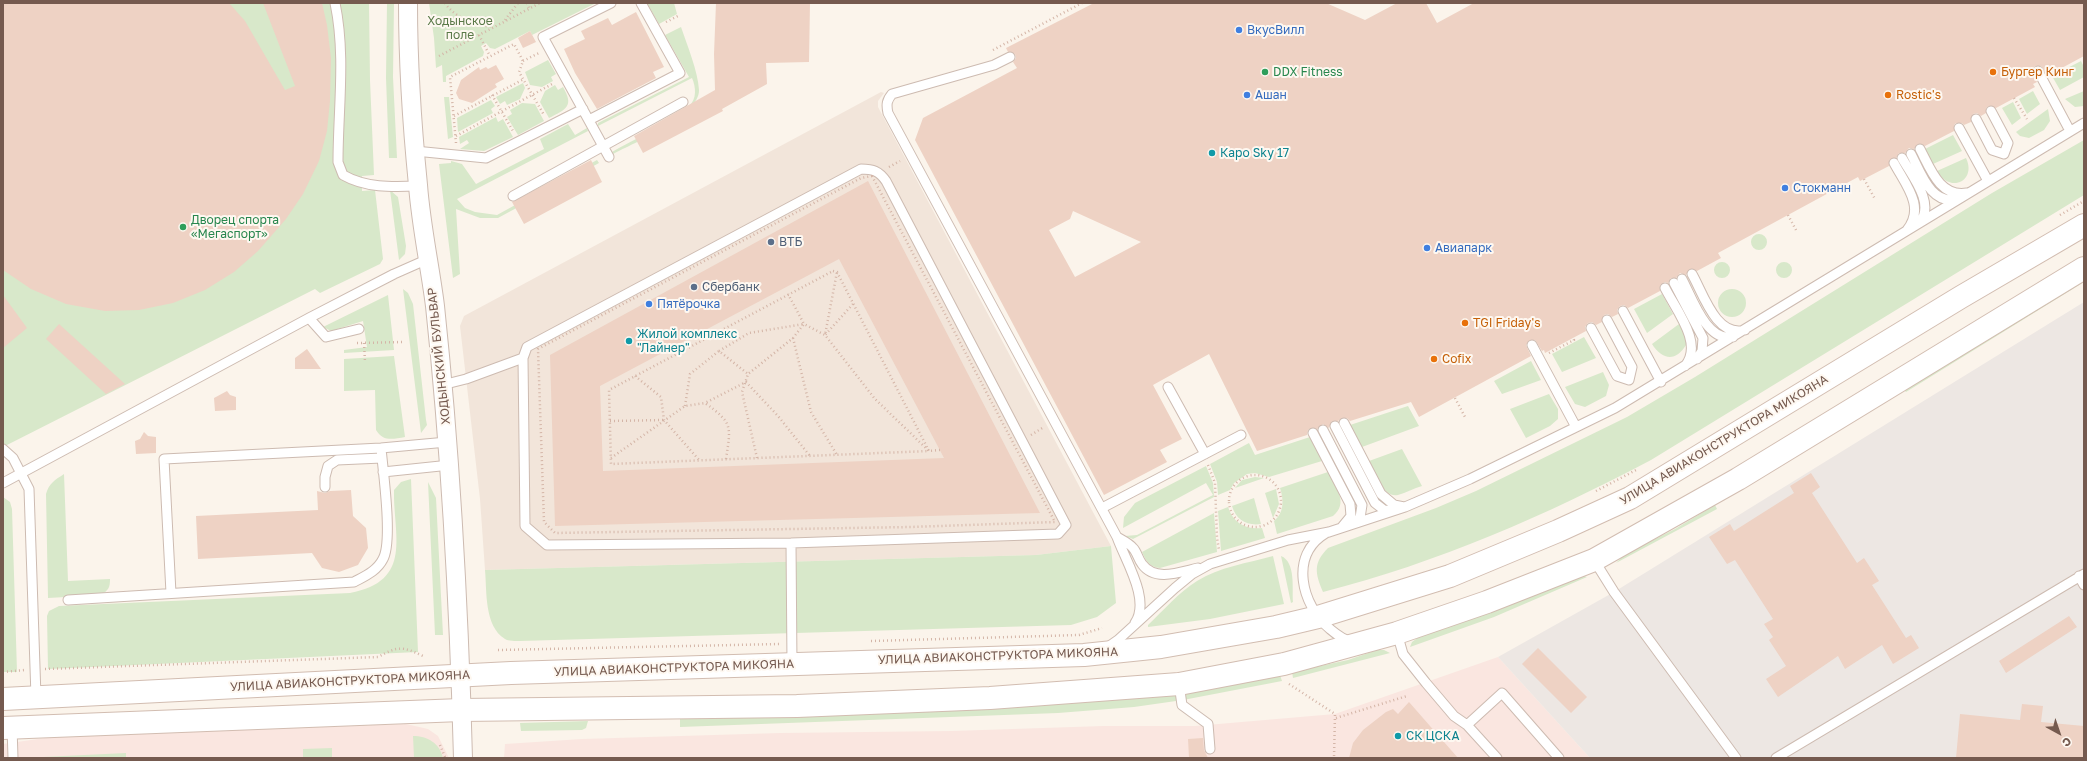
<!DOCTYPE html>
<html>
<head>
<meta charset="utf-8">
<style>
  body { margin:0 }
  #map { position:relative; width:2087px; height:761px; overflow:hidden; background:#fbf4eb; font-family:"Golos Text",sans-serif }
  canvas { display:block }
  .frame { position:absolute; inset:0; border:4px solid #755a4f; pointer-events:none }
  .north { position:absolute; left:2039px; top:713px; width:40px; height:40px; -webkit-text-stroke:3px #fef8f1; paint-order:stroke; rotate:140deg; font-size:11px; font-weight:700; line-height:16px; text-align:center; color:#755a4f }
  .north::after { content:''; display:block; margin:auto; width:14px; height:18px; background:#755a4f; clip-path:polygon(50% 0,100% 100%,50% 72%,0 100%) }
</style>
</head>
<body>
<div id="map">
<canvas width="2087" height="761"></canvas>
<div class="frame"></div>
<div class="north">С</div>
</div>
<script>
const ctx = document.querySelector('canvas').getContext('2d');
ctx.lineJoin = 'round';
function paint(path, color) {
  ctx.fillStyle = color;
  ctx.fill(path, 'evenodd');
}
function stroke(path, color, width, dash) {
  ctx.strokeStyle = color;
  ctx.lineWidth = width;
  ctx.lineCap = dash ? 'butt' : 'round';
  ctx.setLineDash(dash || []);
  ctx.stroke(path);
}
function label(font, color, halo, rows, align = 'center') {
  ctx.font = font + ' "Golos Text",sans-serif';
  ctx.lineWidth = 4;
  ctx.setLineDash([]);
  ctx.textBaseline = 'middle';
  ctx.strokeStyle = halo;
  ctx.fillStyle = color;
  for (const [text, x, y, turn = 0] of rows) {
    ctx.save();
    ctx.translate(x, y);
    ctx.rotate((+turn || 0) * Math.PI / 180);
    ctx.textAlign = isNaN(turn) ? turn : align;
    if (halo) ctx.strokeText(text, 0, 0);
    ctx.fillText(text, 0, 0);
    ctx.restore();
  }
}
paint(new Path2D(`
  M881,92L884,93L878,101V107L1111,546L1036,555L485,570L480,499L460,326L464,316Z`), '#f2e5da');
paint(new Path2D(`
  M1498,657L1590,758H504L505,744L582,739L780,733L952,731L1103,726H1195L1335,714Z
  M406,724L428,729L438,736L449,758H3V744L66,735Z`), '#fae6e0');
paint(new Path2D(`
  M2084,302V758H1590L1498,657L1614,592Z`), '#ede7e3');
paint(new Path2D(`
  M3,3H369L370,80L374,175L362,176V191L375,190L383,259L380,264L320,293L315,289L3,447Z
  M387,3H394L393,77L397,158H389L386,78Z
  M429,3H596L532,35L530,31L495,49L490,48L486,43L481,46L484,52L483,56L446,76V82H443L442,65L436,68L434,38Z
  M647,3H674L677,14L659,24Z
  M681,27C687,45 698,71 699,90C700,115 634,143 613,154L612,152C632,140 674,122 689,106C697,99 696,87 692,78L598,126V123L689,77L665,35Z
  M548,60L556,74L551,77L553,81L542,87L530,85L525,72Z
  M2081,61L2084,67V77L2060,90L2052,76Z
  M523,83L525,88L520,99L507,105L505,101L500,104L496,97Z
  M555,85L558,90L563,87C574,106 567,109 549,118L540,102L545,91Z
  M2033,91L2040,104L2027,114L2019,99Z
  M2084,91V106L2075,107L2065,99Z
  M444,97H449L453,137L448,139Z
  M491,100L495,106L491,109L493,113L458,132L457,118Z
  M2013,102L2021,118L2012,125L2002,108Z
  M522,103L535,104L544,121L518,135L507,117L512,114L510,110Z
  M2048,109L2050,121L2044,130L2029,138L2020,136L2016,132Z
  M496,117L498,122L503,119L513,137L484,151L460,149L469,143L467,140L460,144L459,137Z
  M568,124L575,135L587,128L588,131L457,199L465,208L475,212L497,215L597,160L599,163L498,218H480L456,209L460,274L453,278L439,164L451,163V161L462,164L476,184L544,149L540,139Z
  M1953,135L1962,151L1933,164L1925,149Z
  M2084,140V195L1651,460C1547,515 1437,563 1323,592C1315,573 1313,563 1328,548L1436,508L1476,491L1627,417L1695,377L1992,193Z
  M1966,158C1977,181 1950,194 1937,171Z
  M390,190L398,197L406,246L405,254L399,260Z
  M1751 242a8 8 0 1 1 16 0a8 8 0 1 1-16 0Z
  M1776 270a8 8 0 1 1 16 0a8 8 0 1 1-16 0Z
  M1714 270a8 8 0 1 1 16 0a8 8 0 1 1-16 0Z
  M2084,277V282L1906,392L1903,389Z
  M403,289L408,293L413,304L426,420L427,425L421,433Z
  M1718 303a14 14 0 1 1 28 0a14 14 0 1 1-28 0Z
  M1662,294L1673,314L1647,333L1634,309Z
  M388,295L394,350L344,353V350L367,347L363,321L331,331L323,327Z
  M1679,324L1687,338L1686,345C1676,362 1662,360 1652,344Z
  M1584,337L1596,358L1562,372L1552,354Z
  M394,356L405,437C393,439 383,442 376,430L375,390L344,391V359Z
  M1531,361L1541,380L1502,394L1494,381Z
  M1603,372L1609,385L1606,396L1585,407L1575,404L1565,387Z
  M1549,394L1558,409V419L1550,426L1526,438L1510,409Z
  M1408,406L1419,426L1362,447L1350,425Z
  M1310,437L1322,461L1269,477L1255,473L1247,474L1234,483L1230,490L1218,495L1217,482L1210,464L1249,443L1255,455Z
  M1402,449L1422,486C1414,488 1406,493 1398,495C1382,498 1374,471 1369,461Z
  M1206,466L1213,483L1214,497L1133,539L1125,536L1137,535L1213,495L1206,483L1123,528L1124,517L1135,503Z
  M1328,472C1336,487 1349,503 1333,516L1277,534L1274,521C1284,513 1284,500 1280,488Z
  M64,474L68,581L110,579C110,587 109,590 101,595L48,598L46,494C49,483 55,480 64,474Z
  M1255,477L1264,478L1235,488L1242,480Z
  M411,479L418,652L48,669L47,616L49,611L59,606L350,593C414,581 393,535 394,490L401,482Z
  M428,482L436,498L443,635H435Z
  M1276,489L1279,504L1273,518L1265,493Z
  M3,497L10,502L12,509L17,672H3Z
  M1254,498L1261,524C1247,526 1236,520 1232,506Z
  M1715,505L1717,509L1616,563L1625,554L1675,529Z
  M1228,507C1233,523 1246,530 1262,528L1265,538L1221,551L1218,511Z
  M1214,513L1217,552L1160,568C1149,567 1146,561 1142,552Z
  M1111,546L1116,603L1097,617L1071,625L520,641C516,641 508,641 505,639C484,626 487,591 485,570L1036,555Z
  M1273,556L1284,604L1210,619L1148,627V625C1164,610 1179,592 1197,581C1219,567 1248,563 1273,556Z
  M1281,556C1296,562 1292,589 1293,602L1291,603Z
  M1581,575L1587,577L1494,617L1410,647L1412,642L1420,636Z
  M1377,650H1384L1390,653L1293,678L1292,672L1348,660Z
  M1280,675L1282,681L1183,700L1134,707L1058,713L680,727V718L952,709L1102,701L1184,694Z
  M588,721L586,728L582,730L521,731L520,723Z
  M413,736C427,736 440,743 443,758H414Z
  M332,748V758H303V749Z
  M126,753V758H22Z`), '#d8e8ca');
paint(new Path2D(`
  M3,3H229L245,21L285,90L295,86L263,3H322L327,25L331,58L330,101L327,131L319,161L303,194L286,219L258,251L234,272L205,290L173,303L139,310L105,311L66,304L31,289L3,270Z
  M716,3H810L809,62L766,63L767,84L722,109L723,111L643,153L634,136L715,90L714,54Z
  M1094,3H1326L1365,20L1397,3H1426L1437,23L1474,3H2084V56L2047,76L2041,66H2035L2032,71L2037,82L2033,84L2035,87L1996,108L1989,106L1986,108V113L1981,116L1977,113L1973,114L1971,122L1964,125L1962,123H1956L1954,125V131L1925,146L1918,144L1914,149L1909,148L1905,153H1899L1896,158L1889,160V166L1860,181L1858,177L1718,253L1721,258L1697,271L1690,269L1686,275L1680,273L1676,278H1671L1668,283L1665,282L1660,285V291L1628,308L1624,305L1620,306L1617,310L1618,314L1612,317L1608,314L1604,315L1602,322L1596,325L1592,322L1588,323L1585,327L1586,331L1545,353L1544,350L1542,351L1535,340H1530L1526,345L1531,356L1419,417L1411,402L1350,421L1347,418H1342L1338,421H1332L1329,428L1323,424L1317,429L1311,428L1308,430L1307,435L1257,451L1209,354L1153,385L1182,439L1160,450L1167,462L1104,495L915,140L923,118L1017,68L1013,62L1016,58L1015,54L1008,52L1006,48ZM1073,211L1141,242L1075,277L1049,230L1070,219Z
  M636,12L664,67L653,72L656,78L597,109L575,73L564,49L585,39L581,31L608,18L612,25Z
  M530,31L536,42L523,48L518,38Z
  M496,65L504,79L495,84L497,87L472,103L459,99L456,93L461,80L479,67L480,70L486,67L488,69Z
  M591,160L602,182L524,224L512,202Z
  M868,181L1040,513L555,526L550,355ZM839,259L944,458L603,471L600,386Z
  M3,295L27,328L3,348Z
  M59,324L125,384L106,394L46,339Z
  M307,349L321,369H295V358Z
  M227,391L230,395L236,397V410L215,411L214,398Z
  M144,432L148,436L156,437V453L136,454L135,441L140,439Z
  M1811,473L1820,487L1812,493L1857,563L1864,558L1879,581L1872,585L1906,638L1911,635L1919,648L1893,664L1882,645L1845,669L1838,656L1778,697L1766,679L1786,666L1769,640L1773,637L1764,624L1773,619L1735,560L1727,564L1709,537L1730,524L1734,531L1794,493L1790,486Z
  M351,490L353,516L366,528L368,548L358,565L339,572L322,568L312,553L198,559L196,516L318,510L317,491L325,493L330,491Z
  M2069,616L2077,627L2006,673L1999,661Z
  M1538,648L1587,697L1571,713L1522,664Z
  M1409,702L1458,758H1349L1353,743L1363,730L1386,712L1393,709L1398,714Z
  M2022,704L2043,706L2041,722L2084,726V758H1956L1960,714L2020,720Z
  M1203,738L1204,750L1208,758H1189L1188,739Z`), '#eed2c4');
const lane = new Path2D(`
  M335,3C346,56 338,109 338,162L343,175C366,188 391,187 418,186
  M1010,57L994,65L892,94C887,100 886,104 888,113L1117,537C1125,560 1151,600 1135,623
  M2038,71L2070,131
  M1976,119L1992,150L2004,154L2008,143L1991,111
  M589,120L680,73L641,3
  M1959,128L1988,181
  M1920,149C1930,168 1940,198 1967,193
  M415,151L486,158L583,109
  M1911,154C1921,173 1931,206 1958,199
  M609,157L543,37L611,3
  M1902,158C1912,176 1935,203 1920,222
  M1894,163C1905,184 1926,207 1907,230
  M861,169C873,169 879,171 886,181L1066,525L1058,534L791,543L547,545L525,526L523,358L527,347Z
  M513,196L683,102
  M1692,274C1703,293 1716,338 1745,330
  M1682,279C1692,298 1707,343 1733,337
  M1674,283L1703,338L1702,351L1697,359
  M1665,288C1676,310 1704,344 1685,366
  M1623,311L1661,382
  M309,318L326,337L359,329
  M1591,328L1617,376L1629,380L1632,367L1607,320
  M1532,345L1576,427
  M442,385L466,379L523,358
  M1168,387L1205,454
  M1344,423L1381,494L1394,505L1404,507
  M1335,426L1375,503L1384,510L1391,511
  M1323,430L1362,505L1360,518L1353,524
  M1313,433L1350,504L1351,516L1342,527
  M3,449L13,458L29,489L36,697
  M383,472L450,465
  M3,483L309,318L394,274L428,259
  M325,487V477L328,466L337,460L382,458
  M1102,508L1241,435
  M1326,533C1289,555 1301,605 1330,629C1336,634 1343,640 1351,641
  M1117,537C1122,540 1129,543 1133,548C1137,552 1138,559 1142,564C1155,582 1180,572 1198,568
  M791,543L792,664
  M1594,560L1614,592L1736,758
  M2079,576L2084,585
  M171,593L164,459L381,448L447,442
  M68,600L354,582C365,576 377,571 383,559C393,541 383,471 381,448
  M1397,633L1403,654L1426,683L1454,716L1467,725L1497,758
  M1108,647L1118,640L1175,588L1192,574L1210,564L1288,540L1329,532L1405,507L1470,479L1615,408L2084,123
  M1179,684L1182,705L1208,724L1210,749
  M1467,725L1502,693L1559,758
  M12,727L13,758
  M1776,758L2084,574`);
const street = new Path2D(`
  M408,3C408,64 412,125 418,185C421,226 430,266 435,306C451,457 459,607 463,758`);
const secondary = new Path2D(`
  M3,699L511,673L1084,655L1161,647L1276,627L1318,617L1450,576L1558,531L1630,498L1961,297L2084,225
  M3,728L461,710L797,706L990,698L1179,684L1284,664L1397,633L1487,602L1594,560L1738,479L2084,268`);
stroke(lane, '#cdbbb1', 11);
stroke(street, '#cdbbb1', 20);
stroke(secondary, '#d2bdb1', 24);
stroke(new Path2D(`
  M445,3C454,17 477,28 493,26
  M527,3L529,8
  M505,20L518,3
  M666,22L678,16
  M479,35L490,56
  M993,50L1082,3
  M439,56L540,3
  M523,61L539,53
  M492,95L513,131
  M2014,98L2027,119
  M454,116L524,79
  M456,136L554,83
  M456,143L450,77L514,44L523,61L519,72L544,115
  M889,167L900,161
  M872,176L1055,522L910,527L555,533L544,522L538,349L861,178Z
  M1864,179L1875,199
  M1788,215L1796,230
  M2060,215L2084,201
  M833,271L837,272L929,451L611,464L609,390Z
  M853,304L825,335L875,399L929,451L940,450
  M793,338L811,412L837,455
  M357,343L403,342
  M364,343L365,362
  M719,351L749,333L804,324L788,294
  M1549,353L1574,340L1573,338
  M635,376L661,397L664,420L700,461
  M1455,398L1465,417
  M685,406L690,374L719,351L748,374
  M610,421L664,420
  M1031,435L1044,427
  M611,458L685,406L705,403
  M757,458L742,392L748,374L793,338L804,324L825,335L837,272
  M726,459C731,426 733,423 705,403L746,382L778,416L810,456
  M1208,465L1215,483L1217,538L1219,550
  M1229 501a26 26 0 1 1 52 0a26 26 0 1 1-52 0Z
  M1596,491L1638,469
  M871,641L1079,635L1102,628
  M498,650L780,644
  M45,669L378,657C398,646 402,646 423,656
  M3,672L25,670
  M1289,684L1335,714L1334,758
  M1336,718L1407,696
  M440,745L445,757`), '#d4b5a7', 2.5, [1, 3]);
stroke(lane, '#fff', 9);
stroke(street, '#fff', 18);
stroke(secondary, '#fff', 22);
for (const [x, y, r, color] of [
  [1239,30,4,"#3f7fe0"],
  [1265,72,4,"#2e9e5b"],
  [1993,72,4,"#e8710a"],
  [1247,95,4,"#3f7fe0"],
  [1888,95,4,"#e8710a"],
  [1212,153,4,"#0f9aa8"],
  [1785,188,4,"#3f7fe0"],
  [183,227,4,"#2e9e5b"],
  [771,242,4,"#5c6f8a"],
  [1427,248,4,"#3f7fe0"],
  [694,287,4,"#5c6f8a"],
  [649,304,4,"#3f7fe0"],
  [1465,323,4,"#e8710a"],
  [629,341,4,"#0f9aa8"],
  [1434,359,4,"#e8710a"],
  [1398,736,4,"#0f9aa8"]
]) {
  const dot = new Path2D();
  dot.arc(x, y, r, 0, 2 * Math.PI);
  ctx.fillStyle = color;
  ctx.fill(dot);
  stroke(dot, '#fef8f1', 1.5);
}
label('12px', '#5a7948', '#fef8f1', [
  ["Ходынское",460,21],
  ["поле",460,35]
]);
label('12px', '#366cbe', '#fef8f1', [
  ["ВкусВилл",1247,30],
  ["Ашан",1255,95],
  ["Стокманн",1793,188],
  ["Авиапарк",1435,248],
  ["Пятёрочка",657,304]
], 'left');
label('12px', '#27864d', '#fef8f1', [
  ["DDX Fitness",1273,72],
  ["Дворец спорта",191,220],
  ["«Мегаспорт»",191,234]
], 'left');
label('12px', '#c56008', '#fef8f1', [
  ["Бургер Кинг",2001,72],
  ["Rostic's",1896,95],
  ["TGI Friday's",1473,323],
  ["Cofix",1442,359]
], 'left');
label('12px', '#0d838f', '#fef8f1', [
  ["Каро Sky 17",1220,153],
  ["Жилой комплекс",637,334],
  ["\"Лайнер\"",637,348],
  ["СК ЦСКА",1406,736]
], 'left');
label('12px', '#4e5e75', '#fef8f1', [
  ["ВТБ",779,242],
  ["Сбербанк",702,287]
], 'left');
label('12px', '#755a4f', '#fef8f1', [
  ["ХОДЫНСКИЙ БУЛЬВАР",439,356,-96],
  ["УЛИЦА АВИАКОНСТРУКТОРА МИКОЯНА",1724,440,-31],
  ["УЛИЦА АВИАКОНСТРУКТОРА МИКОЯНА",998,656,-2],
  ["УЛИЦА АВИАКОНСТРУКТОРА МИКОЯНА",674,668,-2],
  ["УЛИЦА АВИАКОНСТРУКТОРА МИКОЯНА",350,681,-3]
]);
</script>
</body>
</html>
